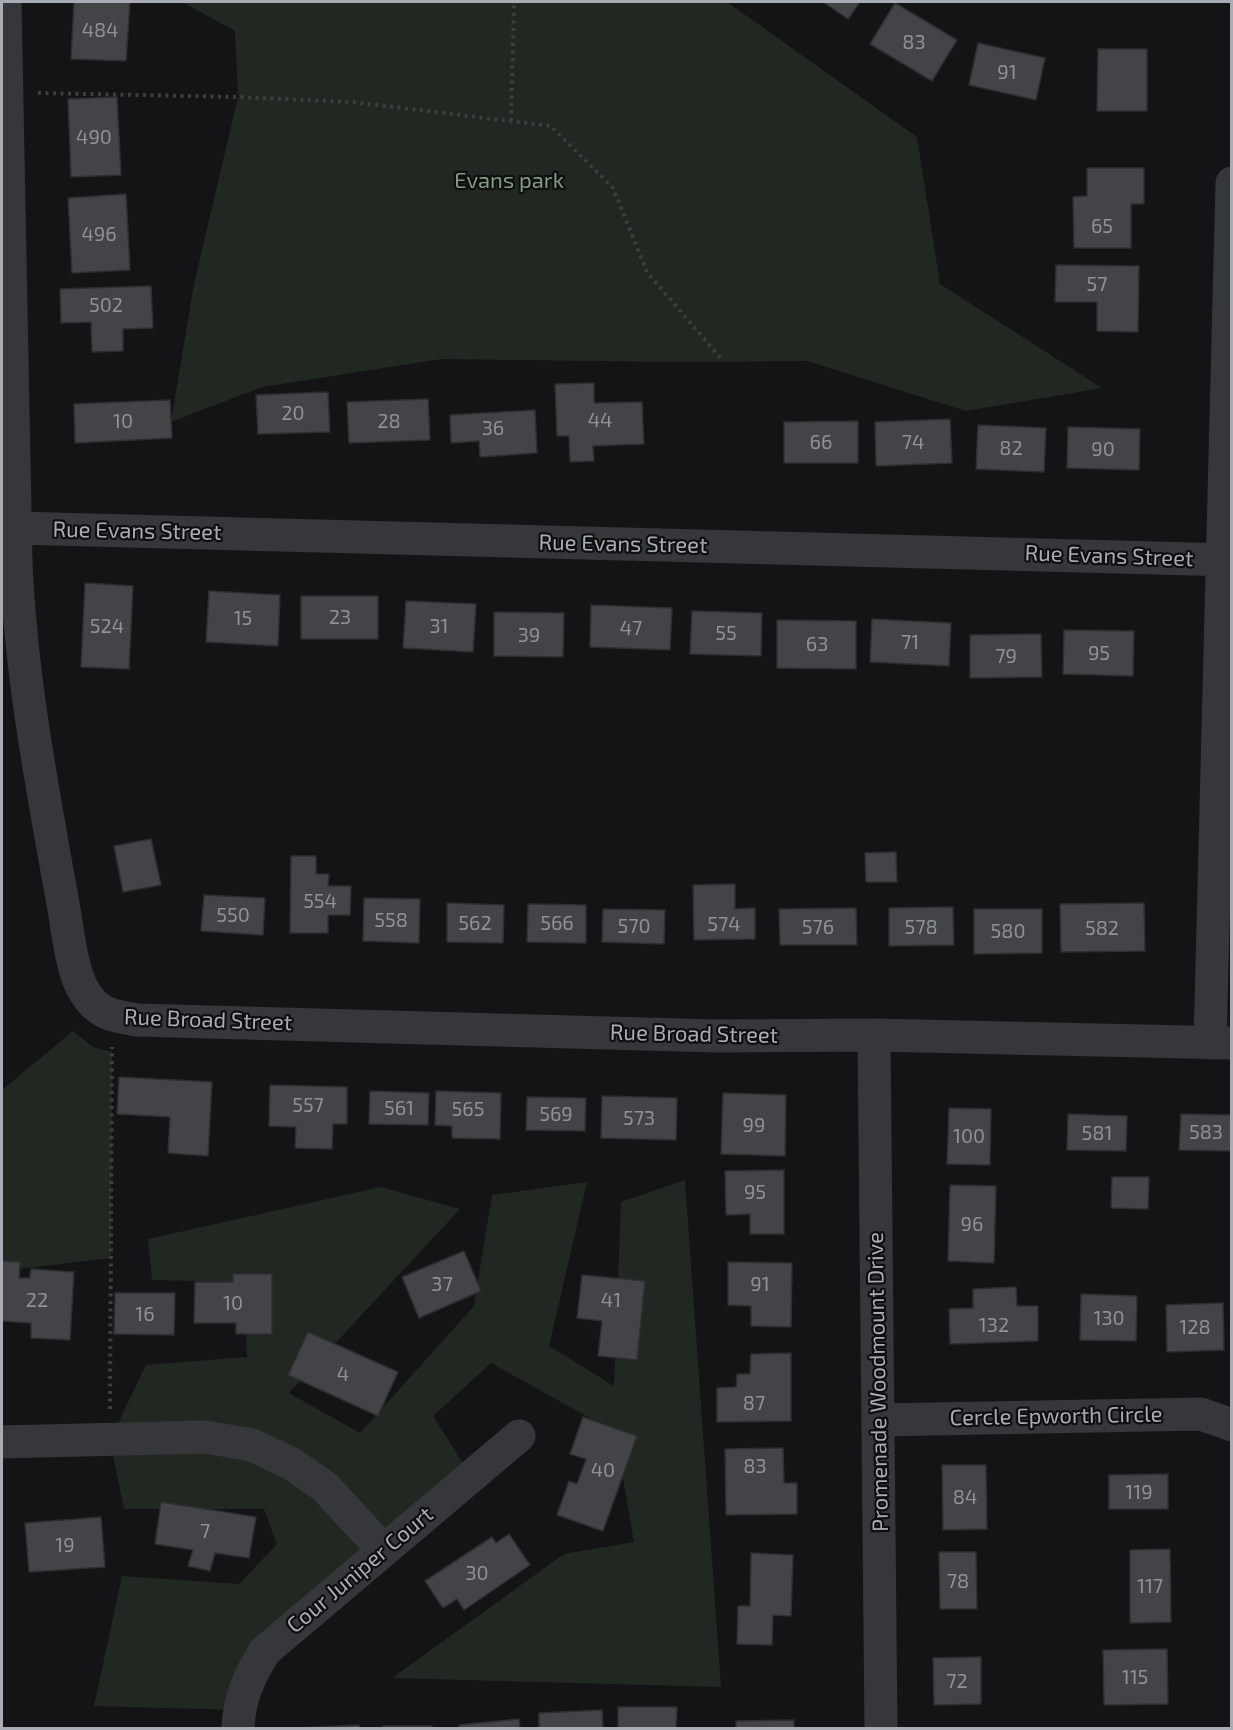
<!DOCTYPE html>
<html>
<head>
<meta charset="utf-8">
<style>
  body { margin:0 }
  #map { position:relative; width:1233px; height:1730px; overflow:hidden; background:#141416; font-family:"Exo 2",sans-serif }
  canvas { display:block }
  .frame { position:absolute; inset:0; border:3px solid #a8acb4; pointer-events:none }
</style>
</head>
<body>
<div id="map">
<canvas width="1233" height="1730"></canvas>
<div class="frame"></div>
</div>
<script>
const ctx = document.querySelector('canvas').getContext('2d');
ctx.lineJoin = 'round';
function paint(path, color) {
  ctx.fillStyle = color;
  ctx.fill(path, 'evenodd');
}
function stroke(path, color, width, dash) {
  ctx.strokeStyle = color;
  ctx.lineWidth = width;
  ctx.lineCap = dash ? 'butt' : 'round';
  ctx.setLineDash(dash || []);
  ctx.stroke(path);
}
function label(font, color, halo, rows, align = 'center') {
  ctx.font = font + ' "Exo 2",sans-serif';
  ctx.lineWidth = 4.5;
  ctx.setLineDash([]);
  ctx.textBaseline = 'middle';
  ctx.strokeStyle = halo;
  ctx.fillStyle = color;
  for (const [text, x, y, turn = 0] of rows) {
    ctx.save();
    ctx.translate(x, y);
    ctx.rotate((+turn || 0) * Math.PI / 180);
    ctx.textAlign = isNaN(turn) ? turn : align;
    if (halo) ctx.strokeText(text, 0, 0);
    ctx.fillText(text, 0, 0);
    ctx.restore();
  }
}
paint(new Path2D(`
  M182,2H727L917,137L940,284L1102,388L966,411L807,361L682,362L441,359L262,387L171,422L194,284L238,97L235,31Z
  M73,1031L93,1047L112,1052L111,1258L2,1271V1090Z
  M685,1180L721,1687L392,1678L564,1554L634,1542L615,1432L491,1363L433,1416L471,1476L265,1651L238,1710L94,1706L122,1576L239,1584L277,1544L264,1509H124L110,1440L146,1365L247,1357L244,1282L152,1280L148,1239L381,1187L460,1209L289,1393L360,1433L474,1306L492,1195L587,1182L549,1346L614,1386L621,1202Z`), '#212821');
const building = new Path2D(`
  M74,2H130L126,61L71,59Z
  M823,2H860L848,19Z
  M895,3L957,40L932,81L870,44Z
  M978,43L1045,58L1036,100L969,85Z
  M1098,49H1147V111H1097Z
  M117,97L121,175L71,177L68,99Z
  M1087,168H1144V204H1131V248H1074L1073,197L1087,196Z
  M126,194L130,270L72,273L68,198Z
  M1056,265L1139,266L1138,332L1097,331V302H1055Z
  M151,286L153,328L123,329V351L92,352L91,322L61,323L60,289Z
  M594,383V403L642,402L644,444L593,446L594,461L570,462L569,436H557L555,384Z
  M328,392L330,432L258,434L256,395Z
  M428,399L430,440L349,443L347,402Z
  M170,400L172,438L75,443L74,404Z
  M535,410L537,453L480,457L479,441L451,443L450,415Z
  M950,419L952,463L876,466L875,422Z
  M858,421V463H784V422Z
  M978,425L1046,428L1044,472L976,469Z
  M1068,427L1140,429L1139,470L1067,468Z
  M85,583L133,586L129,669L81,667Z
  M209,591L280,595L278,646L206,642Z
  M301,596H378V639H301Z
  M406,601L476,604L473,652L403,648Z
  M591,605L672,608L670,650L590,647Z
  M692,611L762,613L761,656L690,654Z
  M494,612L564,613L563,657L494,656Z
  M872,619L951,623L949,666L870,662Z
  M777,620L856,621V669L777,668Z
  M1064,630L1134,631L1133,676L1063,674Z
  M1041,634L1042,677L970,678V635Z
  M151,839L161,885L123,892L114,846Z
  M896,852L897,882H866L865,853Z
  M291,856H316V874H329L328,886H351L350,915H328V933H290Z
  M735,884V909L755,908V939L694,940L693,885Z
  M204,895L265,898L263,935L201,931Z
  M364,898L420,899L419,943L363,941Z
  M447,903L504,905L503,943L447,942Z
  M1144,903L1145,951L1061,952L1060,904Z
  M528,904L586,905V943L527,942Z
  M953,907L954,945L889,946V908Z
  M856,908L857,945H780L779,909Z
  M603,909L665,910L664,944L602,942Z
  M974,909H1042V953L974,954Z
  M119,1077L212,1082L208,1156L168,1153L170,1117L117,1114Z
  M270,1085L347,1087V1124H333L332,1149L295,1148L296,1127L269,1126Z
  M370,1091L429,1093L428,1125L369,1124Z
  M436,1091L501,1093L500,1139L452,1138V1126L435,1125Z
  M723,1093L786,1095L785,1156L721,1154Z
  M602,1096L677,1098L676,1140L601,1138Z
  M527,1097L586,1098L585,1131L526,1130Z
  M949,1108L991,1109L990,1165L947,1164Z
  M1068,1114L1127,1116L1126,1151L1067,1150Z
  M1181,1114L1232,1115V1151L1179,1150Z
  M784,1170V1234H750V1214L726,1215L725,1171Z
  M1112,1177H1149L1148,1209L1111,1208Z
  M950,1185L996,1186L994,1263L948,1261Z
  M464,1251L481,1291L419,1318L402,1277Z
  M2,1261L20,1262L19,1278H30L31,1269L74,1272L70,1340L31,1338V1323L2,1321Z
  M728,1262L792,1263L791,1327L751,1326V1306L728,1305Z
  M233,1274H272V1334H236V1323H194L195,1282H233Z
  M582,1275L645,1281L637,1360L598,1356L602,1321L577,1318Z
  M1016,1287L1017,1306H1038V1341L950,1344L949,1309L973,1308V1289Z
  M115,1293H175L174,1335L114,1334Z
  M1081,1294L1137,1296L1136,1341L1080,1340Z
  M1223,1303L1224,1350L1167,1352L1166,1305Z
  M308,1332L398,1372L378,1416L288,1375Z
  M791,1353V1421L717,1422V1388L736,1387L737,1374H750L751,1354Z
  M583,1417L637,1436L603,1531L557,1515L569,1481L577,1484L586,1459L570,1454Z
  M783,1448L784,1483H797V1514L726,1515L725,1449Z
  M942,1465H986L987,1529L943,1530Z
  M1168,1474V1509H1109V1475Z
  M161,1502L256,1517L249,1558L215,1553L210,1571L188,1566L193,1550L155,1544Z
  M101,1517L105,1567L29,1572L25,1523Z
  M509,1534L530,1565L464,1610L457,1599L443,1608L425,1581L492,1537L496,1543Z
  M1170,1549L1171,1622L1130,1623V1550Z
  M939,1552H976L977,1609H940Z
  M751,1553L793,1555L791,1616L773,1615L772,1645L737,1644L738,1606H750Z
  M1167,1649L1168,1704L1104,1705L1103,1650Z
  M981,1657V1704L934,1705L933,1658Z
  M618,1707H677L676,1728H618Z
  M602,1710L603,1728H539V1713Z
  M519,1719L520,1728H460L459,1725Z
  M794,1720V1728H736V1721Z
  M359,1725V1728H298Z
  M383,1726H432V1728H382Z`);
paint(building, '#434448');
stroke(building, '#2e2f31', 1.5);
stroke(new Path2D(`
  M38,93L238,97L352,102L551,126L613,188L647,272L723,361
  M511,121L514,2
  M110,1409L112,1047`), '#3c3e41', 4, [3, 4.5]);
stroke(new Path2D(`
  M5,2L16,563C21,676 42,787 62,898C67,923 71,971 84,991C97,1014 113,1016 137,1020L716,1036L874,1035L1232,1043
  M15,528L1232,560
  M874,1035L881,1728
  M1210,1043L1232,183
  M878,1420L1201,1414L1232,1425
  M2,1442L205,1437L252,1445L292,1464L325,1487L383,1550
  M238,1728C239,1699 249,1676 265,1651L519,1436`), '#36373a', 33);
label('20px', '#8f9299', null, [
  ["484",100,30],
  ["83",914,42],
  ["91",1007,72],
  ["490",94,137],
  ["65",1102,226],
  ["496",99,234],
  ["57",1097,284],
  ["502",106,305],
  ["20",293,413],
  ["44",600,420],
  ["10",123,421],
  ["28",389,421],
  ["36",493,428],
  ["66",821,442],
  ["74",913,442],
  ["82",1011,448],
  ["90",1103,449],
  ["23",340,617],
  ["15",243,618],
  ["524",107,626],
  ["31",439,626],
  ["47",631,628],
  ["55",726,633],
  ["39",529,635],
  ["71",910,642],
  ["63",817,644],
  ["95",1099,653],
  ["79",1006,656],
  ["554",320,901],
  ["550",233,915],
  ["558",391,920],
  ["562",475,923],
  ["566",557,923],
  ["574",724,924],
  ["570",634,926],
  ["576",818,927],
  ["578",921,927],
  ["582",1102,928],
  ["580",1008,931],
  ["557",308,1105],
  ["561",399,1108],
  ["565",468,1109],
  ["569",556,1114],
  ["573",639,1118],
  ["99",754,1125],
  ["583",1206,1132],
  ["581",1097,1133],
  ["100",969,1136],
  ["95",755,1192],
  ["96",972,1224],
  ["37",442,1284],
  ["91",760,1284],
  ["22",37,1300],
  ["41",611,1300],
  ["10",233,1303],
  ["16",145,1314],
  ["130",1109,1318],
  ["132",994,1325],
  ["128",1195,1327],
  ["4",343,1374],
  ["87",754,1403],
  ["83",755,1466],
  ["40",603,1470],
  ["119",1139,1492],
  ["84",965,1497],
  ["7",205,1531],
  ["19",65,1545],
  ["30",477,1573],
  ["78",958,1581],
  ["117",1150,1586],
  ["115",1135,1677],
  ["72",957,1681]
]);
label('22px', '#819d81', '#0f0f10', [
  ["Evans park",509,181]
]);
label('22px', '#a8acb4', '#0f0f10', [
  ["Rue Evans Street",137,531,1],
  ["Rue Evans Street",623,544,1],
  ["Rue Evans Street",1109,556,2],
  ["Rue Broad Street",208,1020,2],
  ["Rue Broad Street",694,1034,1],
  ["Promenade Woodmount Drive",878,1382,-91],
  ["Cercle Epworth Circle",1056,1416,-1],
  ["Cour Juniper Court",360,1570,-40]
]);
</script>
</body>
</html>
